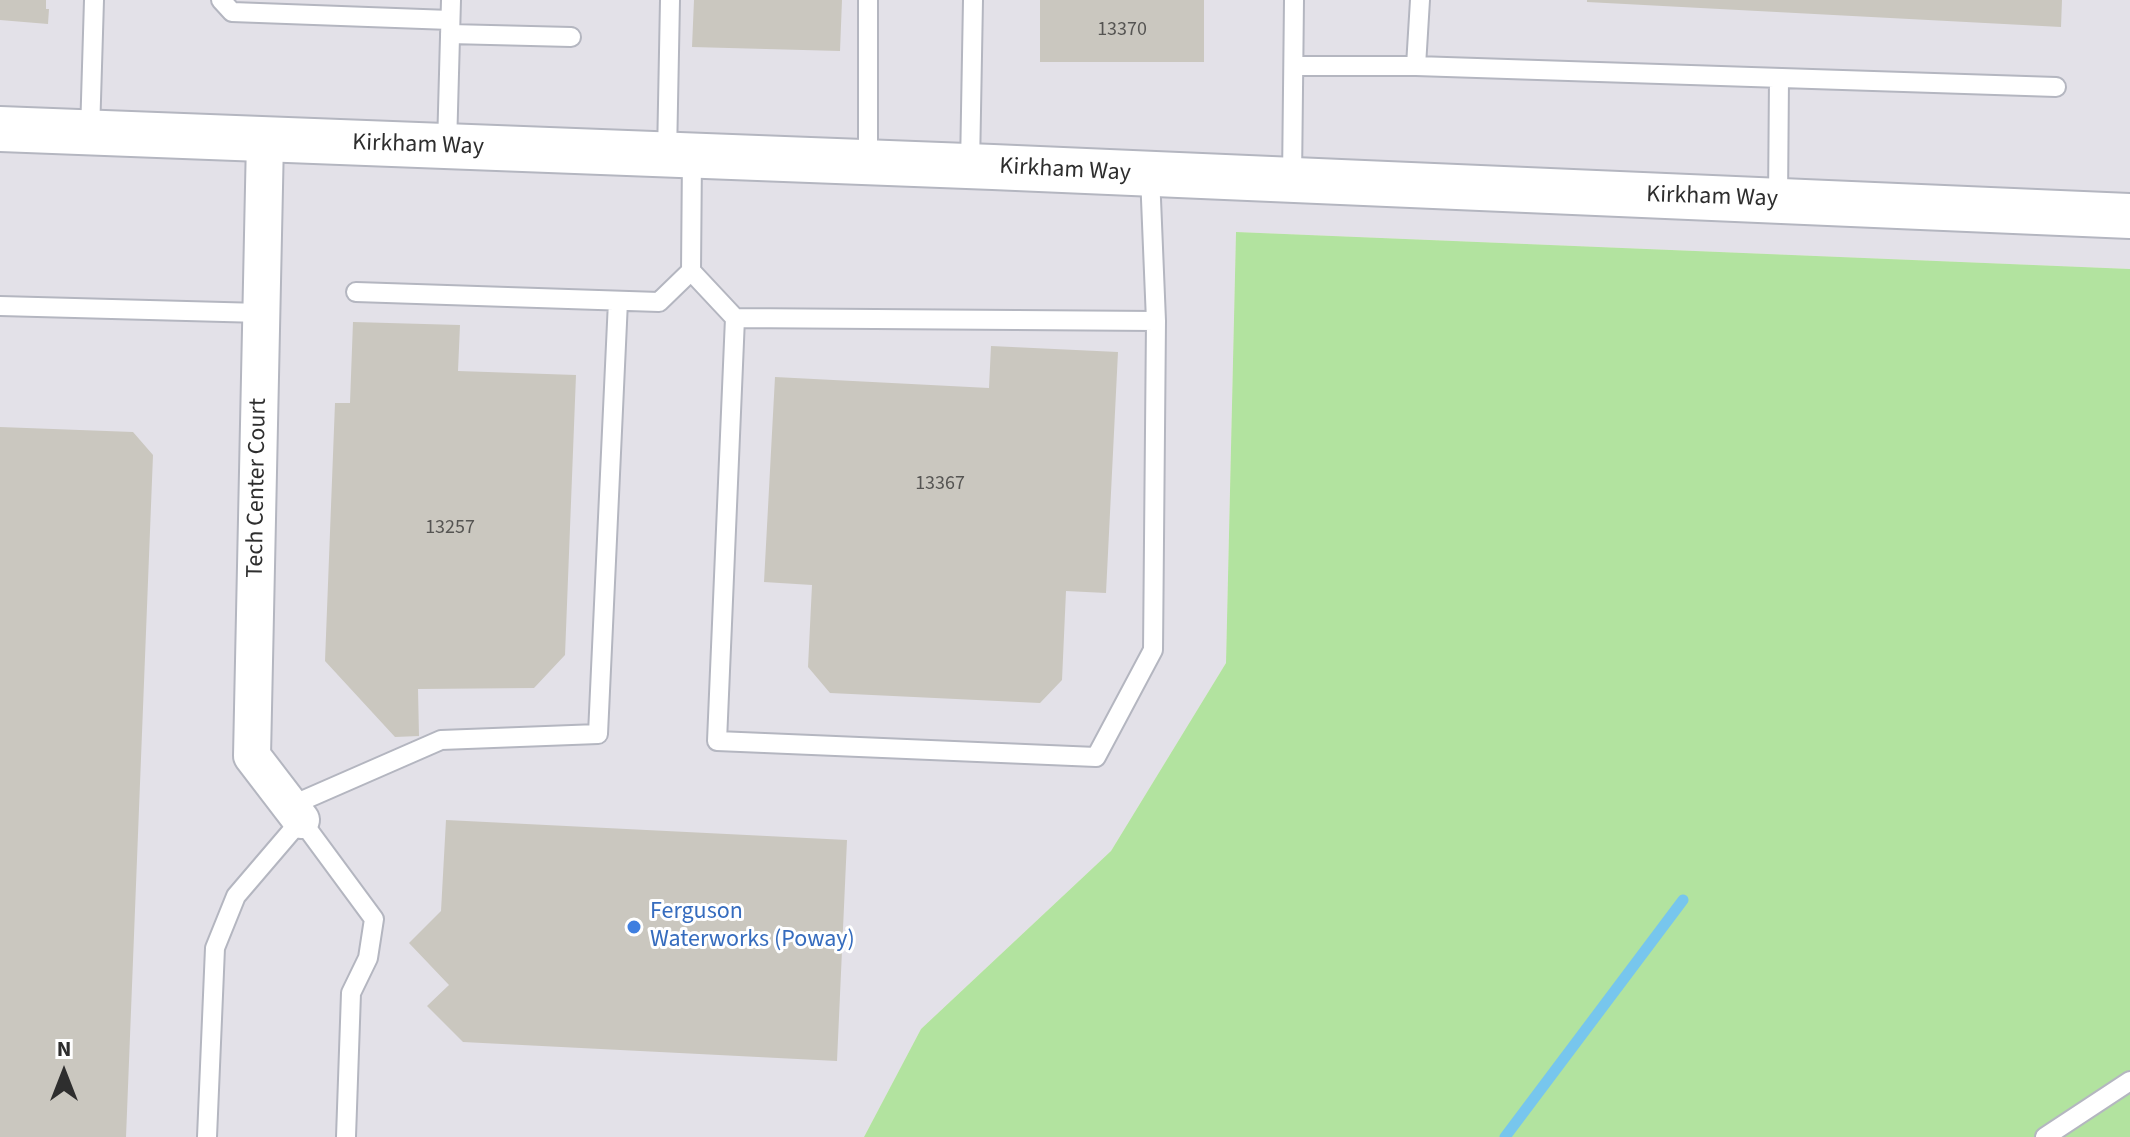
<!DOCTYPE html>
<html>
<head>
<meta charset="utf-8">
<style>
  body { margin:0 }
  #map { position:relative; width:2130px; height:1137px; overflow:hidden; background:#eee9e1; font-family:"Source Sans 3",sans-serif }
  canvas { display:block }
  .north { position:absolute; left:24px; top:1033px; width:80px; height:80px; -webkit-text-stroke:6px #fff; paint-order:stroke; rotate:0deg; font-size:22px; font-weight:700; line-height:32px; text-align:center; color:#2e2e2e }
  .north::after { content:''; display:block; margin:auto; width:28px; height:36px; background:#2e2e2e; clip-path:polygon(50% 0,100% 100%,50% 72%,0 100%) }
</style>
</head>
<body>
<div id="map">
<canvas width="2130" height="1137"></canvas>
<div class="north">N</div>
</div>
<script>
const ctx = document.querySelector('canvas').getContext('2d');
ctx.lineJoin = 'round';
function paint(path, color) {
  ctx.fillStyle = color;
  ctx.fill(path, 'evenodd');
}
function stroke(path, color, width, dash) {
  ctx.strokeStyle = color;
  ctx.lineWidth = width;
  ctx.lineCap = dash ? 'butt' : 'round';
  ctx.setLineDash(dash || []);
  ctx.stroke(path);
}
function label(font, color, halo, rows, align = 'center') {
  ctx.font = font + ' "Source Sans 3",sans-serif';
  ctx.lineWidth = 6;
  ctx.setLineDash([]);
  ctx.textBaseline = 'middle';
  ctx.strokeStyle = halo;
  ctx.fillStyle = color;
  for (const [text, x, y, turn = 0] of rows) {
    ctx.save();
    ctx.translate(x, y);
    ctx.rotate((+turn || 0) * Math.PI / 180);
    ctx.textAlign = isNaN(turn) ? turn : align;
    if (halo) ctx.strokeText(text, 0, 0);
    ctx.fillText(text, 0, 0);
    ctx.restore();
  }
}
paint(new Path2D(`
  M0,0H2130V269L1236,232L1226,663L1111,851L921,1029L864,1137H0Z`), '#e3e1e8');
paint(new Path2D(`
  M1236,232L2130,269V1137H864L921,1029L1111,851L1226,663Z`), '#b2e39f');
stroke(new Path2D(`
  M1505,1137L1683,900`), '#77c6ed', 11);
paint(new Path2D(`
  M0,0H46V9H49L48,24L0,20Z
  M694,0H842L840,51L692,47Z
  M1040,0H1204V62H1040Z
  M1587,0H2062L2061,27L1587,2Z
  M353,322L460,325L458,371L576,375L565,655L534,688L418,689L419,736L395,737L325,661L335,403H350Z
  M991,346L1118,352L1106,593L1066,591L1062,680L1040,703L830,693L808,667L812,585L764,582L775,377L989,388Z
  M0,427L133,432L153,455L126,1137H0Z
  M446,820L847,840L837,1061L463,1042L427,1006L449,985L409,943L441,911Z`), '#cac7bf');
const service = new Path2D(`
  M221,0L232,12L450,20
  M450,34L571,37
  M1294,66H1416L1420,0
  M1416,66L2056,87
  M90,133L94,0
  M447,147L451,0
  M667,156L670,0
  M868,163V0
  M970,167L973,0
  M1292,180L1294,0
  M1778,201L1779,78
  M691,271L735,318L1156,321L1150,175
  M356,292L659,302L691,271L692,156
  M0,306L261,313
  M735,318L717,741L1096,757L1153,650L1156,321
  M290,806L441,740L598,734L618,301
  M207,1137L215,948L236,896L301,820L374,919L368,958L351,993L346,1137
  M2045,1137L2130,1081`);
const minor = new Path2D(`
  M265,140L252,756L301,820`);
const secondary = new Path2D(`
  M0,129L993,167L2130,216`);
stroke(service, '#b4b6c0', 22);
stroke(minor, '#b4b6c0', 40);
stroke(secondary, '#b4b6c0', 48);
stroke(service, '#fff', 18);
stroke(minor, '#fff', 36);
stroke(secondary, '#fff', 44);
for (const [x, y, r, color] of [
  [634,927,8,"#3f7fe0"]
]) {
  const dot = new Path2D();
  dot.arc(x, y, r, 0, 2 * Math.PI);
  ctx.fillStyle = color;
  ctx.fill(dot);
  stroke(dot, '#fff', 3);
}
label('20px', '#555452', null, [
  ["13370",1122,31],
  ["13367",940,485],
  ["13257",450,529]
]);
label('24px', '#2e2e2e', '#fff', [
  ["Kirkham Way",418,146,2],
  ["Kirkham Way",1065,171,3],
  ["Kirkham Way",1712,198,2],
  ["Tech Center Court",258,488,-89]
]);
label('24px', '#366cbe', '#fff', [
  ["Ferguson",650,913],
  ["Waterworks (Poway)",650,941]
], 'left');
</script>
</body>
</html>
